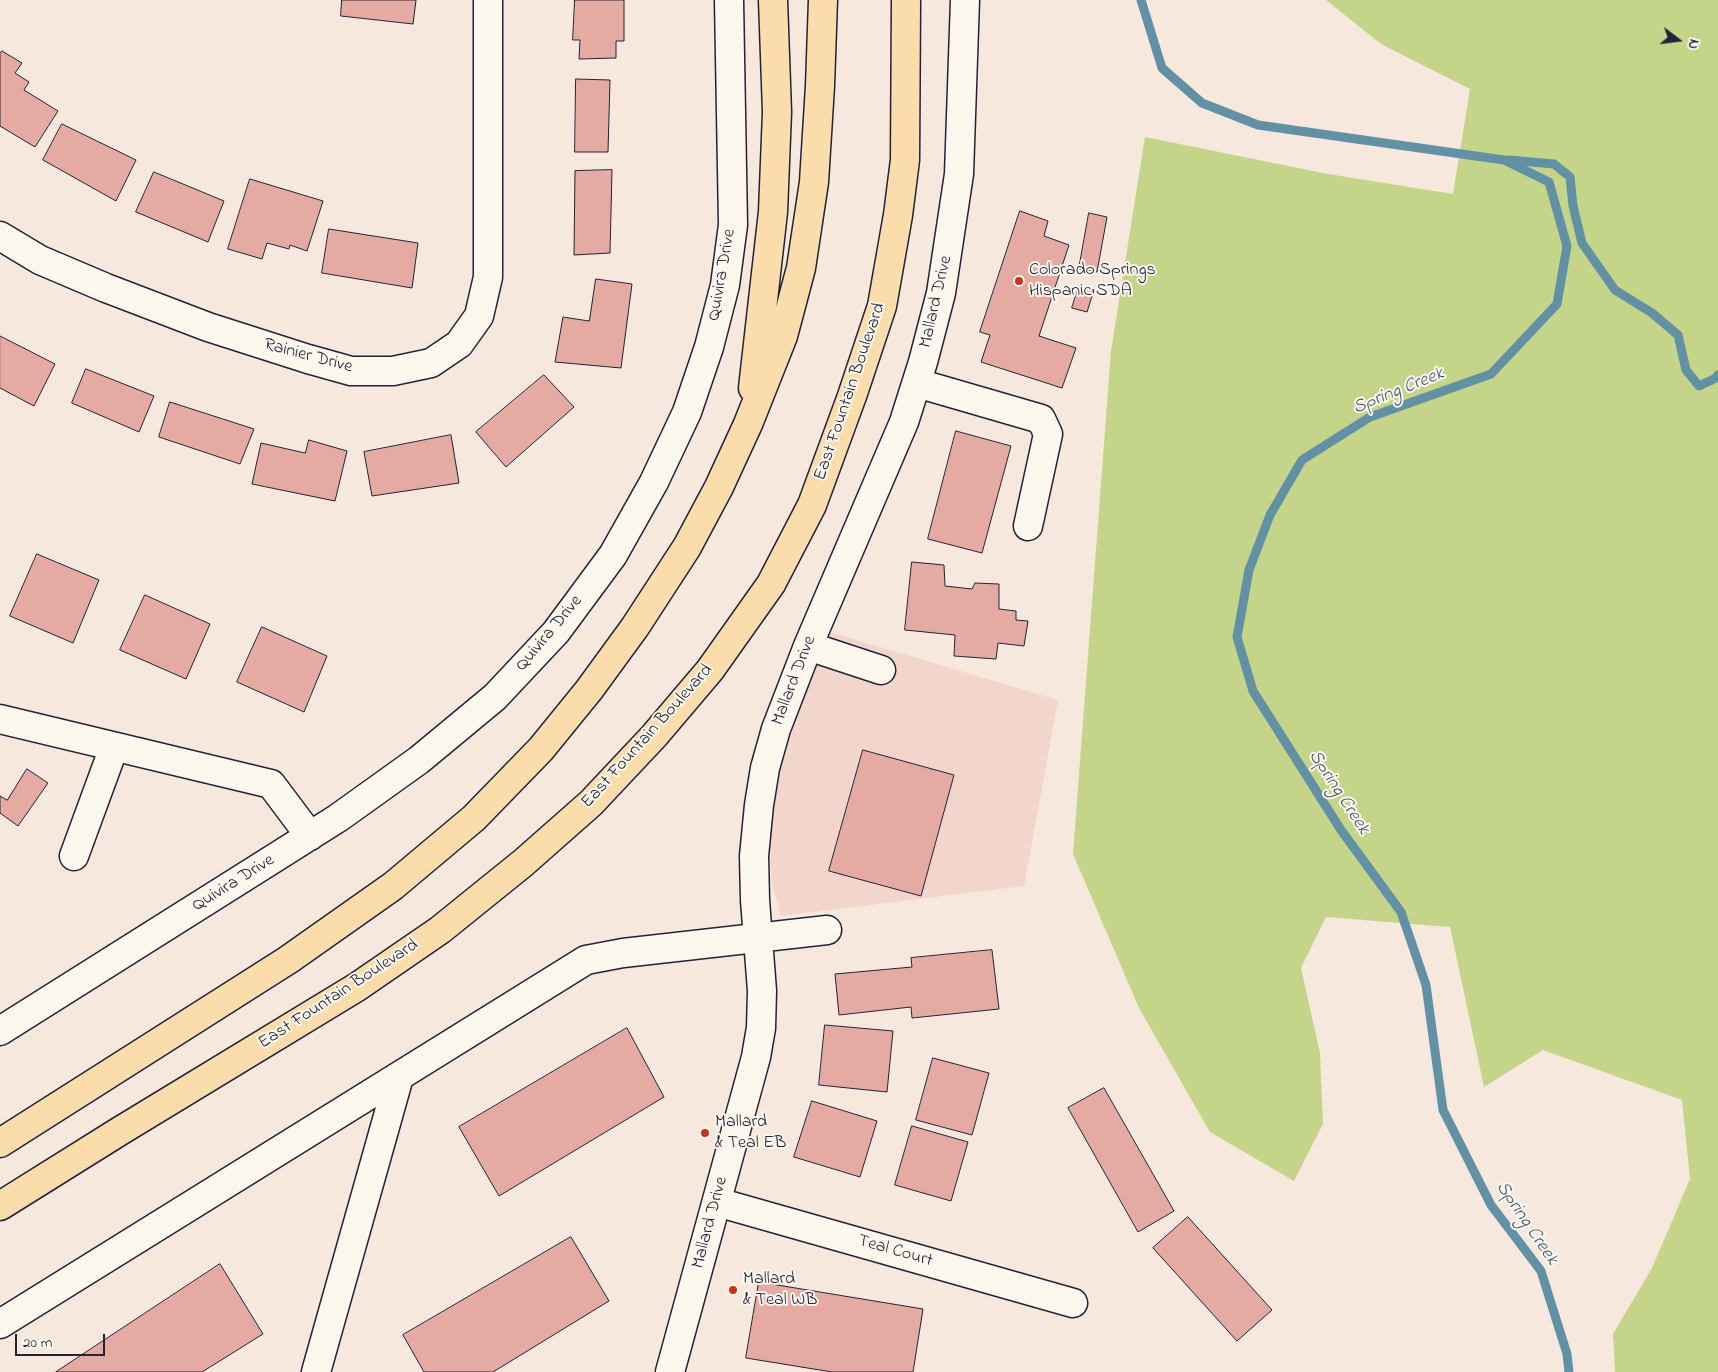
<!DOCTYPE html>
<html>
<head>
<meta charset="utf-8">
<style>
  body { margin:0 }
  #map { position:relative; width:1718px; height:1372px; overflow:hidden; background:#f7e8dd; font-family:"Indie Flower",sans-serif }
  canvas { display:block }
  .north { position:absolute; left:1653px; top:15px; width:50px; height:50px; -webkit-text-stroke:4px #fbf7ec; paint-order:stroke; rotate:105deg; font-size:14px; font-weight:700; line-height:20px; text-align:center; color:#22223b }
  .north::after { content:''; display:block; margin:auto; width:18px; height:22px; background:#22223b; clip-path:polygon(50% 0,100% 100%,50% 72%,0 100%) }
  .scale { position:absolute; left:15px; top:1334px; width:90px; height:22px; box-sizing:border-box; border:2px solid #22223b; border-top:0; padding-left:6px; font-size:15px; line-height:18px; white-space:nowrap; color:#22223b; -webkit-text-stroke:4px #fbf7ec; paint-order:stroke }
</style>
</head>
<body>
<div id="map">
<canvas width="1718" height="1372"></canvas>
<div class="north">N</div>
<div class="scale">20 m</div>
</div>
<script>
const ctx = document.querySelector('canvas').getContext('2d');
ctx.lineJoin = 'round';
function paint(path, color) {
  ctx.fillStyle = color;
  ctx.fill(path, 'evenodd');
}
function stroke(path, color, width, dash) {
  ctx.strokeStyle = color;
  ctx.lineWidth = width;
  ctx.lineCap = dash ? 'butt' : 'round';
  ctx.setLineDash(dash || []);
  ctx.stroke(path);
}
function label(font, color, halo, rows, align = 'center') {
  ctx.font = font + ' "Indie Flower",sans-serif';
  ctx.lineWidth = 4;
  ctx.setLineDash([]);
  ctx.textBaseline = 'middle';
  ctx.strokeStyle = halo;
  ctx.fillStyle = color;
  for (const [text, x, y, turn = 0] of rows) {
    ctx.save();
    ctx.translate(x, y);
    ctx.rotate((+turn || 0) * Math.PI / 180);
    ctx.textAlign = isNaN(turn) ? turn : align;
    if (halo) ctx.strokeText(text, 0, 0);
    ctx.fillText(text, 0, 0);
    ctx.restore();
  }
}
paint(new Path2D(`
  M829,632L1058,700L1024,886L781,916L771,879L770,829L780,772L798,711Z`), '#f2d5cb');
paint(new Path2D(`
  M1326,0H1718V1372H1615L1613,1334L1652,1268L1690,1179L1682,1100L1543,1050L1484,1087L1450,927L1326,917L1301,968L1320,1053L1323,1124L1294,1181L1210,1132L1139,1008L1073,854L1111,351L1145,137L1328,174L1453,194L1470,89L1381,44Z`), '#c4d589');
stroke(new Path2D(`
  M1141,0L1162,68L1202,103L1258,125L1504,160L1549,182L1567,246L1557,304L1491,374L1370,417L1302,460L1270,515L1249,570L1237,637L1253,691L1341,830L1401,912L1426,985L1443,1110L1491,1205L1541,1271L1567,1354L1569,1372
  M1509,160L1554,164L1570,177L1573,206L1582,243L1615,290L1652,313L1678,335L1686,370L1699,386L1716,378L1718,375`), '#6290a5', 9);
const building = new Path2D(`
  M342,0H416L413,24L341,16Z
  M575,0H624V41H616V58L579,59L580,40H573Z
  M2,51L22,63L15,73L29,82L24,90L58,111L35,147L0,126V54Z
  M576,79L610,80L608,152H575Z
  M62,124L136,160L116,201L43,160Z
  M612,170L610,253L574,255L575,171Z
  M154,172L224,201L208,242L136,212Z
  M250,179L323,201L307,251L290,245L289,249L267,243L262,259L228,249Z
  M1020,211L1048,221L1044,236L1069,245L1039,336L1076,348L1062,388L981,362L990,335L980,332Z
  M1089,213L1107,217L1097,272L1079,269Z
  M329,229L418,243L412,288L322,273Z
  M596,279L632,284L621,368L555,362L563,317L589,321Z
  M1079,286L1094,290L1087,312L1072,308Z
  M0,336L55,364L34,406L0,388Z
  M86,369L154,396L139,432L72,403Z
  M544,375L574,407L506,467L476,432Z
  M170,402L254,429L240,464L159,437Z
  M956,431L1011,446L982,553L928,539Z
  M451,435L459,483L372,496L364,452Z
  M309,440L347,451L335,501L252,484L261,443L305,453Z
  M37,554L99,580L73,643L10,616Z
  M912,562L944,565L945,586L972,589L975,583L999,584V609L1016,611V620L1028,621L1024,646L998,643L996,659L954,656L955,635L905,630Z
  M145,595L210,624L186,679L120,650Z
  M262,627L327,656L304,712L237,682Z
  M863,750L954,775L921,896L829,871Z
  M27,769L48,783L18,826L0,813V796L7,800Z
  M992,950L999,1009L912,1018L911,1007L839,1015L835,974L912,967L911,958Z
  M825,1025L893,1031L887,1092L819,1085Z
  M627,1028L664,1097L499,1196L459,1127Z
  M933,1058L989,1073L972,1135L916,1120Z
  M1104,1088L1174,1211L1138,1232L1068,1108Z
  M812,1101L877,1121L860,1177L794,1157Z
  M912,1126L968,1142L951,1201L895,1185Z
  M1188,1217L1272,1310L1237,1341L1153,1248Z
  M571,1237L609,1301L493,1372H424L403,1335Z
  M220,1264L263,1334L202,1372H56Z
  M759,1282L923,1309L913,1372H832L746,1358Z`);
paint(building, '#e5aaa2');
stroke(building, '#22223b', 1);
const minor = new Path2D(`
  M0,236L40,260L106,288L208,327L308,359L351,371H393L431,363L459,344L479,316L488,277V0
  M917,383L1041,419L1048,434L1028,526
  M808,646L881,670
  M0,719L271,784L310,836
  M74,856L114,747
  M0,1031L338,818L419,760L495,697L556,632L613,555L654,482L687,412L709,347L725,285L733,225L729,0
  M717,1202L1073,1303
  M0,1324L586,960L623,953L827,930
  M316,1372L399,1077
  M670,1372L756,1057L761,1028L762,991L755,900L754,856L759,805L765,768L776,729L808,646L904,422L923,362L941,293L959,174L965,0`);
const highway = new Path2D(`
  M753,388L773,212L777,112L773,0
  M0,1143L288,960L393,886L474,818L541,749L589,690L635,627L687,547L719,487L748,424L783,336L801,268L814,182L820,86L823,0
  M0,1206L120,1131L357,987L440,930L523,863L591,803L654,736L710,670L771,584L812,505L852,396L882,306L898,215L905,160L906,0`);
stroke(minor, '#22223b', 31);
stroke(highway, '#22223b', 31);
stroke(minor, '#fbf7ec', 28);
stroke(highway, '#fbddab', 28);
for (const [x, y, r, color] of [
  [1019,281,5,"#c8321e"],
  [705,1133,5,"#c8321e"],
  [733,1290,5,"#c8321e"]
]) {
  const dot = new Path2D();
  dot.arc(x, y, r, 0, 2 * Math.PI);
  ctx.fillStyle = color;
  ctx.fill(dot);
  stroke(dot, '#fbf7ec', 2);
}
label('18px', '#22223b', '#fbf7ec', [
  ["Colorado Springs",1029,271],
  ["Hispanic SDA",1029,292],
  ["Mallard",715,1123],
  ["& Teal EB",715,1144],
  ["Mallard",743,1280],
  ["& Teal WB",743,1301]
], 'left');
label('18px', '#22223b', '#fbf7ec', [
  ["Quivira Drive",723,275,-80],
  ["Mallard Drive",937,302,-77],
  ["Rainier Drive",308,357,15],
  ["East Fountain Boulevard",851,392,-71],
  ["Quivira Drive",550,634,-50],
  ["Mallard Drive",795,681,-69],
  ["East Fountain Boulevard",648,737,-48],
  ["Quivira Drive",234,884,-32],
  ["East Fountain Boulevard",339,995,-33],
  ["Mallard Drive",711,1223,-75],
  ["Teal Court",895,1252,16]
]);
label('italic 19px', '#425970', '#fbf7ec', [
  ["Spring Creek",1399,392,-22],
  ["Spring Creek",1338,793,57],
  ["Spring Creek",1526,1224,56]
]);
</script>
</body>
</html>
